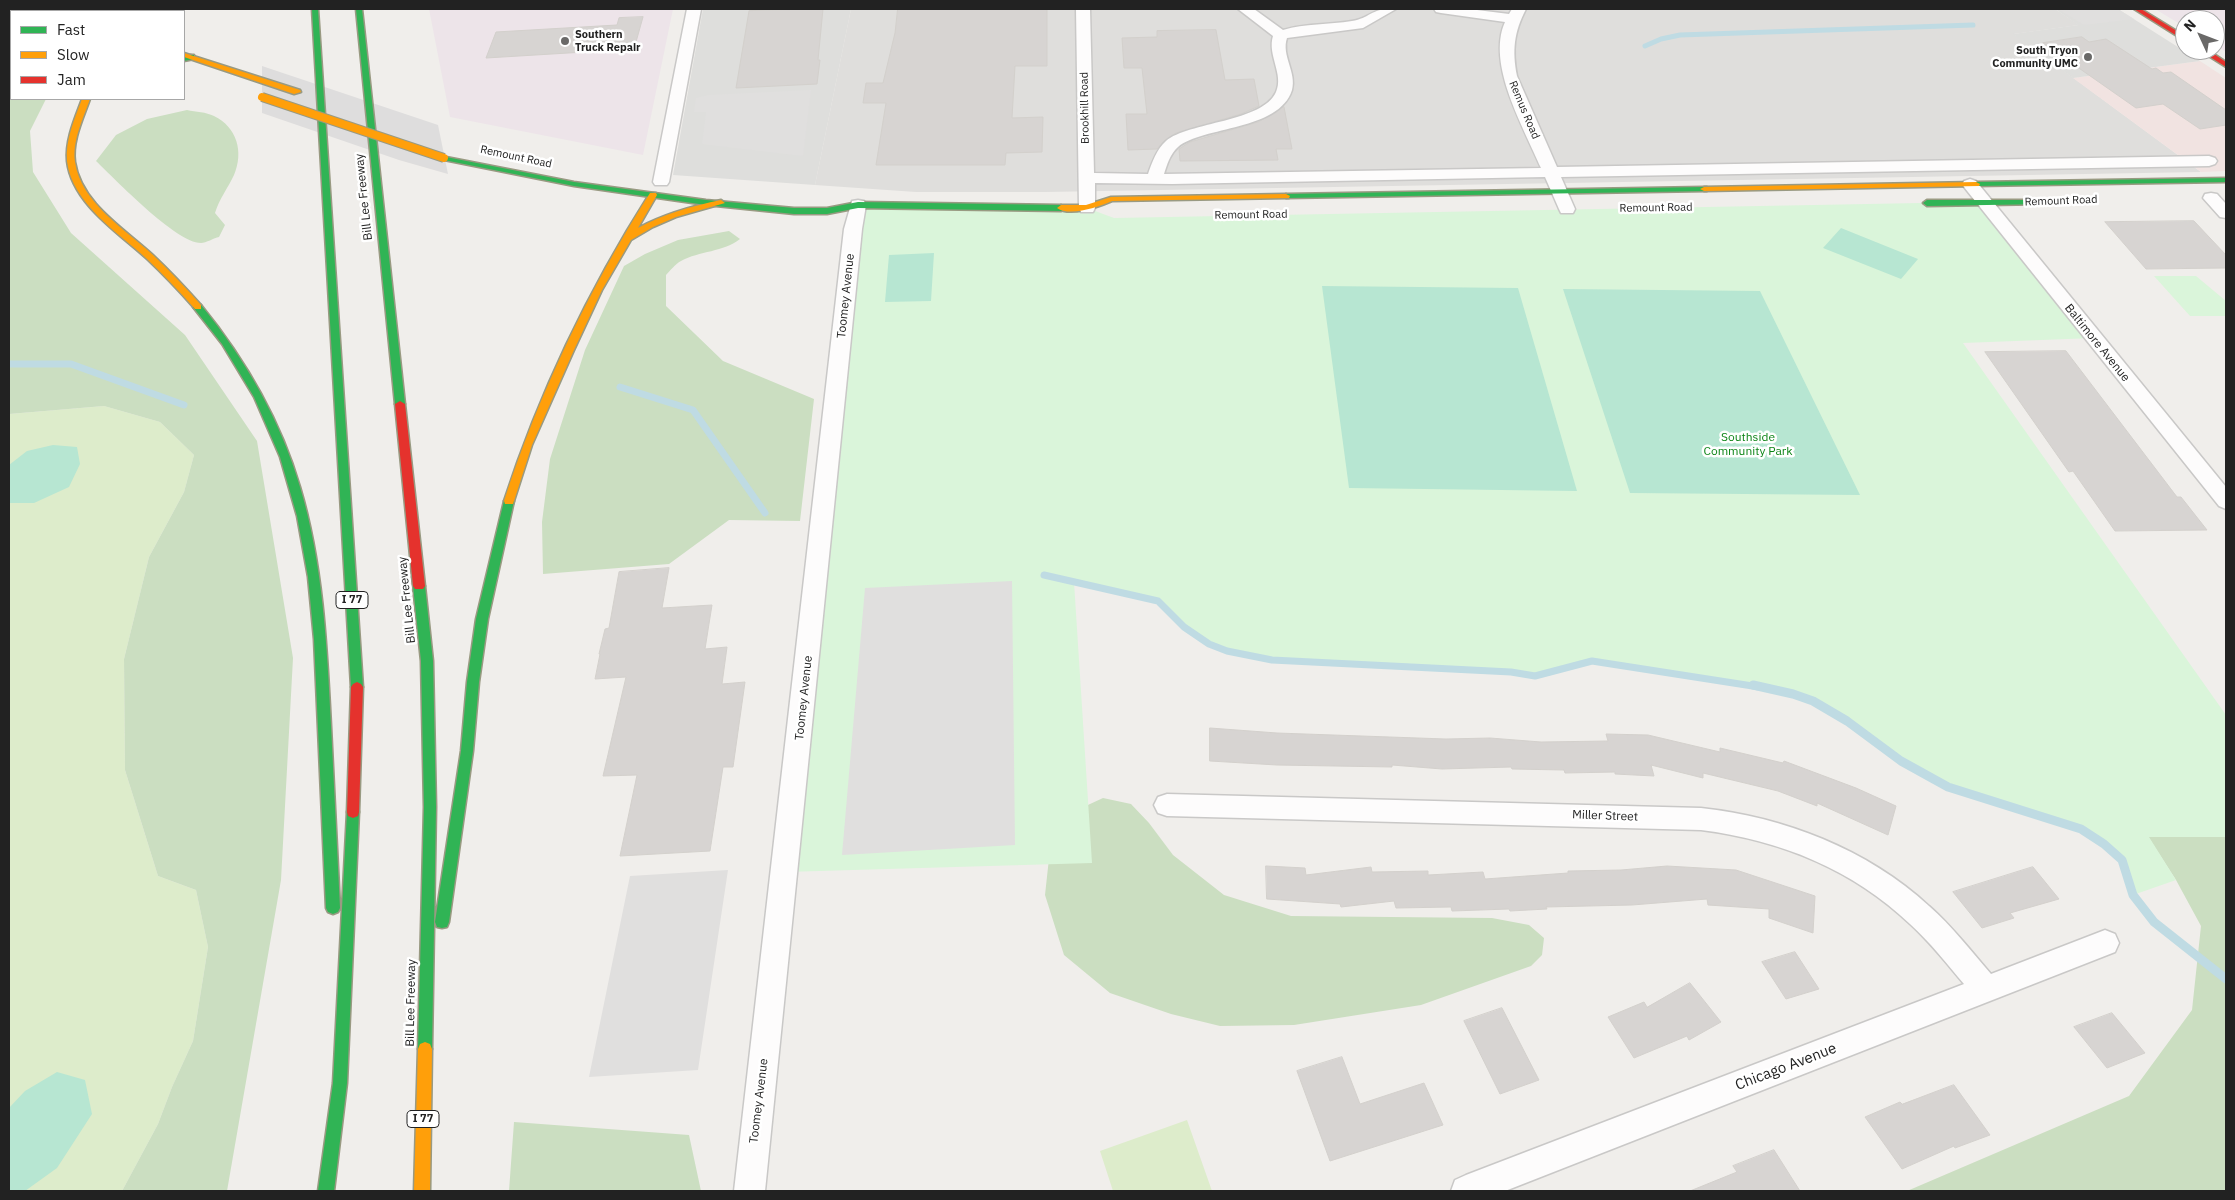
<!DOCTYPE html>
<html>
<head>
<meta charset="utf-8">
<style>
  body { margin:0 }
  #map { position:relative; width:2235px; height:1200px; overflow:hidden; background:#f0eeeb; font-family:"IBM Plex Sans",sans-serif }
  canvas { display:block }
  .frame { position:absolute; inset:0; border:10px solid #222; pointer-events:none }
  .legend { position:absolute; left:10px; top:10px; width:175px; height:90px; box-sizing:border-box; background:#fff; border:1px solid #a7a7a7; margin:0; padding:6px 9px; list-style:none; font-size:15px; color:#222 }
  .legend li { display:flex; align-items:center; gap:10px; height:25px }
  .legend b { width:25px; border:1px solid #a7a7a7 }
  .north { position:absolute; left:2175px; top:10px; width:50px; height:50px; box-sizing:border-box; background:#fff; border:1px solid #a7a7a7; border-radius:50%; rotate:313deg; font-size:14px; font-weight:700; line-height:20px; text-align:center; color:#222 }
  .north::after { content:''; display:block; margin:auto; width:18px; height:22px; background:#6a6968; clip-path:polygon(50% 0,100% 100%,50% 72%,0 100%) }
</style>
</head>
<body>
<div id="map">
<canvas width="2235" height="1200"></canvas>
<div class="frame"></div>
<ul class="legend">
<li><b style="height:6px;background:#30b455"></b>Fast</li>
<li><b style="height:6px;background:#ff9f0a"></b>Slow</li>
<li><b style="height:6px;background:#e5322d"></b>Jam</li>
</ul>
<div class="north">N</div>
</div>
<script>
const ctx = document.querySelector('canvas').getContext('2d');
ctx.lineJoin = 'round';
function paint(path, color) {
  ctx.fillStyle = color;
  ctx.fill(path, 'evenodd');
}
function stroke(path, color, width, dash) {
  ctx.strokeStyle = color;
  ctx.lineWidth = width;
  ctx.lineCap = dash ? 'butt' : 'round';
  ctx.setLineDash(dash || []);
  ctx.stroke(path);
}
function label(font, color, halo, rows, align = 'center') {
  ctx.font = font + ' "IBM Plex Sans",sans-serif';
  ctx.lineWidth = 5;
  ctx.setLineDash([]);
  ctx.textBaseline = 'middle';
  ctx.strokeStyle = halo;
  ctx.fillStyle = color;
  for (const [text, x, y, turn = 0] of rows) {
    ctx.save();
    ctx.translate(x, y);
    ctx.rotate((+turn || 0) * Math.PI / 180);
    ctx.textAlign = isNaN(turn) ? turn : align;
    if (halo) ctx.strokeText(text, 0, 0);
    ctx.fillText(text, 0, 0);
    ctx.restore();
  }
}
paint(new Path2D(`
  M851,9H2055L2079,25L2014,34L2201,172L1045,192H916L815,185Z`), '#dfdedc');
paint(new Path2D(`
  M2200,61L2226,78V171L2201,172L2073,78Z`), '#f1e3e1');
paint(new Path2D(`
  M429,9H673L643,155L450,117Z
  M2155,9H2226V52L2215,45V20H2185V27Z`), '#ede4e9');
paint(new Path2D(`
  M703,9H851L815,185L673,175Z
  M2055,9H2118L2200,61L2073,78L2013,34L2078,25Z`), '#dededc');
paint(new Path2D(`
  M104,406L160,422L194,455L184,492L149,557L124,659L125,770L158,876L196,890L208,947L193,1041L172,1087L158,1124L122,1191H9V414Z
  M1187,1120L1212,1191H1113L1100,1151Z`), '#ddeccb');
paint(new Path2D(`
  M9,65L11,66V99H46L30,131L33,172L71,233L185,335L257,441L293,658L281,880L227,1191H122L158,1124L172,1087L193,1041L208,947L196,890L158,876L125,770L124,659L149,557L184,492L194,455L160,422L104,406L9,414Z
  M187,110C196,112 206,112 214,116C237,127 244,152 234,175C228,188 219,199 215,213L225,225L219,237C214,238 206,243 201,243C176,243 115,179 96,161L116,135L147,119Z
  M729,231L740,239C724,252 699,251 681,261C675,264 670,271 666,275V306L723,361L814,399L800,521L729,520L669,564L543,574L542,522L550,459L585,350L624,266L645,254L678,240Z
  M1103,798L1131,804L1149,823L1173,855L1224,895L1291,916L1492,918L1529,925L1544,938L1542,955L1531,966L1421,1005L1294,1025L1220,1026L1171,1014L1110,993L1064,955L1045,895L1051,840L1077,810Z
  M2148,837H2226V1191H1907L2129,1096L2192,1010L2201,926L2176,880Z
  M514,1122L689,1135L701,1191H509Z`), '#cbdec1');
paint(new Path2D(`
  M1921,203H1984L2094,338L1963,343L2226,715V837H2149L2176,880L2133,895L2122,860L2104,844L2081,829L1984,800L1948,787L1901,761L1847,721L1813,701L1793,694L1741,683L1592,661L1535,676L1510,672L1272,660L1227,651L1209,644L1184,627L1158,601L1074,582L1092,863L785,872L858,205L1087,208L1114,218Z
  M2154,276H2196L2226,301V316H2190Z`), '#daf5da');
paint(new Path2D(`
  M1841,228L1918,259L1901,279L1823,248Z
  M934,253L931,301L885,302L889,255Z
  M1322,286L1518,288L1577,491L1349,488Z
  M1563,289L1760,291L1860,495L1630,493Z
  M53,445L77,447L80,464L69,487L34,503H9V465L27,451Z
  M57,1072L85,1080L92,1114L57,1168L25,1191H9V1108L25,1091Z`), '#b7e6d2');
paint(new Path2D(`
  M2058,9H2118L2134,19L2084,25Z
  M811,90L803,156L702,144L706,112H694L696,98L709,95Z
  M1012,581L1015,845L842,855L865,588Z
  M728,870L698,1070L589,1077L630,876Z`), '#e0dfde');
paint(new Path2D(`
  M262,66L438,125L448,174L399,160L262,113Z`), '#dedddd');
stroke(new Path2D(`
  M1645,46L1661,39L1680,35L1973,25`), '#bfdbe3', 5);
stroke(new Path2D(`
  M9,364H71L184,405
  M620,387L693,410L765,513
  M1044,575L1158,601L1184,627L1209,644L1227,651L1272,660L1511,672L1535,676L1592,661L1759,687`), '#bfdbe3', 7);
stroke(new Path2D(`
  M1753,685L1793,694L1813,701L1847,721L1901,761L1948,787L2081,829L2104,844L2122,860L2133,895L2154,922L2226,979`), '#bfdbe3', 9);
const building = new Path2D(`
  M823,9L818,60H820L817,84L736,88L749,11Z
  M898,9H1047V66H1015L1012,118L1043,117L1042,152L1006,153L1005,165H876L886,103H863L866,83H883L895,33Z
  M643,17L634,49L486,58L496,32L617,25L619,18Z
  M1216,30L1225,80L1254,79L1259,106L1241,114L1176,133L1165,140L1157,149L1128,150L1126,114H1147L1142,68H1124L1122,38L1157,37V31Z
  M2082,37L2089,42L2106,39L2152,69L2156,68L2163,73L2171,72L2226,110V125L2200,129L2163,104L2136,108L2043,43Z
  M1284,107L1292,149H1276L1278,160L1180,161L1179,149L1190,142L1258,122Z
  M2194,221L2226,255V268L2146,269L2105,222Z
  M2066,351L2177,497H2181L2207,530L2115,531L2073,471L2069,472L1985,352Z
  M669,568L662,608L712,605L705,649L727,647L722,684L745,682L733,767H723L710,851L620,856L637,775L603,776L626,677L595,679L600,654H599L605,629L609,628L619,572Z
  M1210,728L1277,733L1446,739L1490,738L1541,742L1608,741L1606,734L1648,735L1720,752V748L1783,763L1784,761L1856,788L1896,806L1888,835L1817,803V806L1778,791L1703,773V778L1651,765L1654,776L1615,774V772L1565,773L1564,770L1512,769L1511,767L1442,769L1392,765V767L1277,765L1210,761Z
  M1266,866L1305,868L1306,875L1371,867L1372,872L1428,871V875L1483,872L1485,879L1568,873V871L1621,870L1667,866L1736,870L1815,896L1813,933L1769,918V909L1708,905L1707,899L1632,905L1546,907L1547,909L1510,911L1509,909L1452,911L1451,907L1396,908L1394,901L1341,907L1340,904L1267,899Z
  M2033,867L2059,899L2010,913L2014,918L1982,928L1953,892Z
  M1795,952L1819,989L1786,999L1762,962Z
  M1690,983L1721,1022L1689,1040L1687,1036L1634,1058L1608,1017L1644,1002L1647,1007Z
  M1502,1008L1539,1080L1500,1094L1464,1021Z
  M2112,1013L2145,1053L2107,1068L2074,1027Z
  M1342,1057L1360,1104L1424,1083L1443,1125L1330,1161L1297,1071Z
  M1954,1085L1990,1135L1955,1148L1954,1146L1902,1169L1865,1117L1900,1102L1902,1104Z
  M1774,1150L1800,1191H1690L1737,1172L1733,1166Z`);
paint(building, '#d7d4d2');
stroke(building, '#d3d0cc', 1);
const street = new Path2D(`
  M687,9H701L669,182L667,185H655L653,182Z
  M1076,9H1090L1094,173L1148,174C1152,162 1157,149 1166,141C1188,122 1263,122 1276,92C1284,74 1267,55 1273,36L1238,9H1254L1283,30C1305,23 1329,25 1352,21C1371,18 1372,7 1396,9L1363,28L1287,38C1281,55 1297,73 1292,90C1279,131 1203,126 1178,147C1170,154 1167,165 1164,174L1541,168C1524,128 1486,64 1505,22L1441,13L1436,12L1434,9H1469L1509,14L1512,9H1526C1514,32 1512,50 1517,76L1557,167L2209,156L2215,158L2217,161L2215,164L2209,166L1561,177L1575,209L1573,213H1561L1559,209L1545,177L1172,184L1095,183V208L1093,212H1081L1079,208Z
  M1970,179L1976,181L2226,487V509L2219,506L1964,187L1962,184L1964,181Z
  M2211,193L2217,194L2226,204V218L2220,217L2203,198L2205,194Z
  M858,200L864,201L866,205L862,229L765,1191H734L844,229L852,201Z
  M1167,794L1701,808C1784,817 1867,849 1929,906C1952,926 1971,951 1991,974L2105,930L2115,934L2119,943L2115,952L1505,1191H1451L1455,1180L1466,1175L1964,984C1947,964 1930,942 1910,924C1852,869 1780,840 1701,830L1167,816L1158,813L1154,805L1158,797Z`);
const fast = new Path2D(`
  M312,9H318L363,687L361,690L357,692L353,690L351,687Z
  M356,9H362L405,404L400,407L395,404Z
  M9,35H11V39H9Z
  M9,44H11V48H9Z
  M191,55H194V59L184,61V57Z
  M441,156L574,182L706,200L794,208H827L858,202L1061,205L1065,208L1061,211L858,208L827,214H794L706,205L574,186L444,160L440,158Z
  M2226,178V182L1976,186L1972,184L1976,182Z
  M1704,187H1707V191L1286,198L1282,196L1286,194Z
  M2044,200L2048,202L2047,204L1927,206L1923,203L1927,200Z
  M198,304L201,305C245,359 280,419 300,487C323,564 327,646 331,726C334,787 337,847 340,908L338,912L333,914L328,912L326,908L314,639L308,577L297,516L280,457L254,397L222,344L193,307Z
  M509,497L514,501L488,619L479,682L473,751L449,922L447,927L442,928L437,927L435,922L461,751L467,682L476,619L504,501Z
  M419,582L423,583L425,586L433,661L436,807L432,1049L430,1054L425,1056L420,1054L418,1049L424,807L421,661L413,586L415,583Z
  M353,806L358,808L359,812L347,1083L334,1191H318L333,1083L347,812L348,808Z`);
const slow = new Path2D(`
  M184,53L300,90L301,92L294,94L184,57Z
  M82,99H90C83,119 72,141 75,162C81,203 125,229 153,255C170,271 186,288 201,305V309H195C180,292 164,275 147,259C119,233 72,204 67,161C65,140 75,118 82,99Z
  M1976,182L1980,184L1979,186L1704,191L1700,189L1704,187Z
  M650,193H656L657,195L638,228C664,214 692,206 721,200L725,203L676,217L653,227L631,240L602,290L574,350L532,445L514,501L513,504H505L504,501C539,393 589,289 650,193Z
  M1286,194L1290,196L1289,198L1112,201C1098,207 1070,217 1057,208L1061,205H1086L1111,197Z
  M425,1042L430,1044L432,1049L430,1191H414L418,1049L420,1044Z`);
const jam = new Path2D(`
  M2134,9H2141L2185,36V41Z
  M2199,50H2208L2226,62V67Z
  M400,401L405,404L425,586L423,589H415L413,586L395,404Z
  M357,682L361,684L363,687L359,812L358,816L353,818L348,816L347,812L351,687L353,684Z`);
stroke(street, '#c9c8c7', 3);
stroke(fast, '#999a82', 3);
stroke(slow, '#999a82', 3);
stroke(jam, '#999a82', 3);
paint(street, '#fdfcfc');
paint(fast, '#30b455');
paint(slow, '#ff9f0a');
paint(jam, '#e5322d');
const slowBridge = new Path2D(`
  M262,97L444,158`);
stroke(slowBridge, '#999a82', 10, []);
stroke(slowBridge, '#ff9f0a', 8);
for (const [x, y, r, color] of [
  [565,41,5,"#6a6968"],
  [2088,57,5,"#6a6968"]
]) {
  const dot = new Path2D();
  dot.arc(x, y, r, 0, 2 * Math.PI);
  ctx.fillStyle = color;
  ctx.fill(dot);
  stroke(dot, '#fff', 2);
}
label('bold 11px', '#222', '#fff', [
  ["Southern",575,35],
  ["Truck Repair",575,48],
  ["South Tryon",2078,51,"right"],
  ["Community UMC",2078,64,"right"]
], 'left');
label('11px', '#222', '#fff', [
  ["Brookhill Road",1085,108,-91],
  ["Remus Road",1524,110,67],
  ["Remount Road",516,157,12],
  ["Remount Road",2061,201,-2],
  ["Remount Road",1656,208,-1],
  ["Remount Road",1251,215,-1]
]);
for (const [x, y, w] of [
  [352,600,32],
  [423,1119,32]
]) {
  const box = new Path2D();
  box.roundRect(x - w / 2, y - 8.5, w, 17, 4);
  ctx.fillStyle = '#fff';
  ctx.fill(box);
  stroke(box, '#222', 1);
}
label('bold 11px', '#222', null, [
  ["I 77",352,600],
  ["I 77",423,1119]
]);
label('12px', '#222', '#fff', [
  ["Bill Lee Freeway",364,197,-96],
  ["Toomey Avenue",846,296,-84],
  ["Baltimore Avenue",2097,343,51],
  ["Bill Lee Freeway",407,600,-96],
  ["Toomey Avenue",804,698,-84],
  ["Miller Street",1605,816,2],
  ["Bill Lee Freeway",411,1003,-89],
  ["Toomey Avenue",759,1101,-83]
]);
label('12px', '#0c8416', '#fff', [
  ["Southside",1748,438],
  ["Community Park",1748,452]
]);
label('15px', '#222', '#fff', [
  ["Chicago Avenue",1786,1067,-21]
]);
</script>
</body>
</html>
